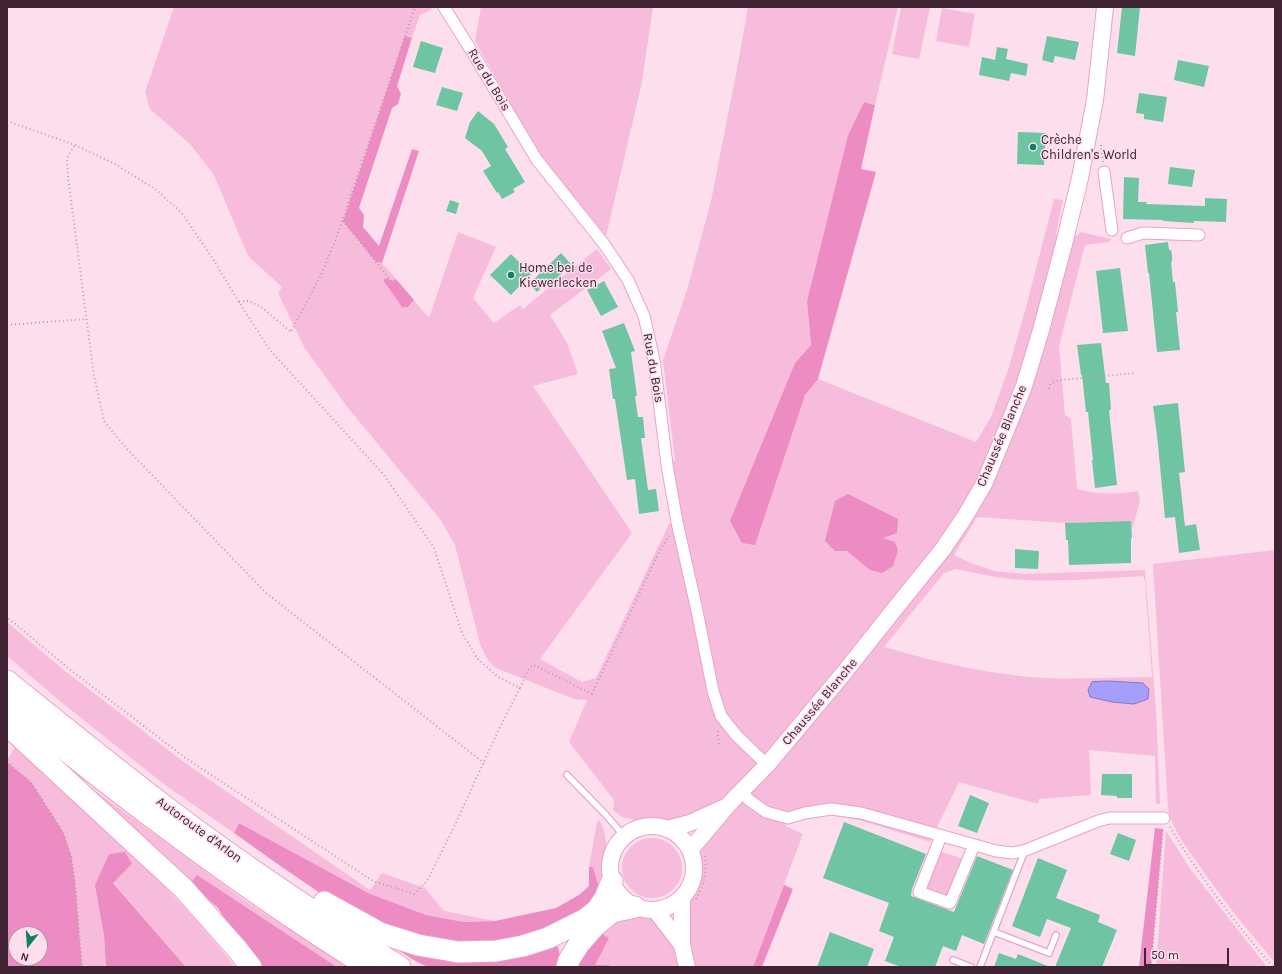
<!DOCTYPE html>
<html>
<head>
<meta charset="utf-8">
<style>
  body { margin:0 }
  #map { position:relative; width:1282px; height:974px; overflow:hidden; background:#fddeed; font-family:Karla,sans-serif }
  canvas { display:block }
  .frame { position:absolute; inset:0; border:8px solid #3f2332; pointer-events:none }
  .north { position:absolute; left:8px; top:926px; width:40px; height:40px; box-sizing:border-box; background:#fddeed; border:1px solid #b193a2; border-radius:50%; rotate:197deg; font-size:11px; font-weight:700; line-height:16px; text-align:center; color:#3f2332 }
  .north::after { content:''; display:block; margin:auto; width:14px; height:18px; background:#0e8160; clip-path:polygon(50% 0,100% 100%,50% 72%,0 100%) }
  .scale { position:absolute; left:1144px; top:948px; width:85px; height:18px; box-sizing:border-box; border:2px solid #3f2332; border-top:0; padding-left:5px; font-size:12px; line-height:14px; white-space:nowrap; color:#3f2332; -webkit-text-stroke:3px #fddeed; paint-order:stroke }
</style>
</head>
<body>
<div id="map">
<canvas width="1282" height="974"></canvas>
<div class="frame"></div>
<div class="north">N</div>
<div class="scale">50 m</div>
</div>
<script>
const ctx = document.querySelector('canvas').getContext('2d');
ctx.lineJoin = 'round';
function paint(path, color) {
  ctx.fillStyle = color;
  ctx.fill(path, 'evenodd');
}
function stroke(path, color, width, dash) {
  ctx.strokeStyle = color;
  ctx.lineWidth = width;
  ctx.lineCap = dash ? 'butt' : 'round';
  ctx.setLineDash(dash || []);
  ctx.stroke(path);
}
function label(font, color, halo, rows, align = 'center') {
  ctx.font = font + ' Karla,sans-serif';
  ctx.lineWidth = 3;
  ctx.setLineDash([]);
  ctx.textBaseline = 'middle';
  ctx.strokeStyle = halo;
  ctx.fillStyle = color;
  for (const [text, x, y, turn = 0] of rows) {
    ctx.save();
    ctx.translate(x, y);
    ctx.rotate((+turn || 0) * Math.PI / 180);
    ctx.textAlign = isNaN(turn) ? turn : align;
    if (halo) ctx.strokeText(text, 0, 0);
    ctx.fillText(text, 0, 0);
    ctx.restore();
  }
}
paint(new Path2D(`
  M174,7H432L431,10L420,15L412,38L406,36L343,221L376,262L382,263L396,279L392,282L408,307L414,300L429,318L458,232L496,247L473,298L494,323L520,305L523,309L597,249L611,269L550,315L567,343L578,374L533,386L632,533L540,659L582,682L596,678L656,551L669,524L677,522L667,465L675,460L663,360L687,290L711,201L737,69L748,7H898L875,105L864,102L848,135L807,301L811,345L795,363L731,521L805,395L818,379L976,442L991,417L1008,370L1025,311L1054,199L1063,200L1056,234L1074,238L1081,232L1111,239L1110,242L1085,245L1059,346L1065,415L1071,419L1077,489C1098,495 1117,494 1138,491L1140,501L1132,530L1131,521L1065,523L977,517L954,555L973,564L995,571L1025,574L1145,570L1156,710L1160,804H1156L1155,756L1089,750L1091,795L1039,799L1038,804L959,782L930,842L859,820L830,815L810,819L805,813L788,818L785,826L803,834L753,967H609L608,965L595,966L598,932L632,912L646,916L657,922L682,945L687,907L698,883L700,869L699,855L701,837L727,806L671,824L655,819L639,821L622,817L613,810L614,800L569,742L587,700L574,699L496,668L487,659L480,644L455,545L440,519L348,408L304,347L278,293L282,287L248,256L214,175L190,144L150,109L145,92ZM956,569C979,574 1002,579 1026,580C1065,582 1104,578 1143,576L1145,581L1152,677C1110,677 1063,681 1021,676C974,671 929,660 884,647L944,573Z
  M481,7H653L642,82L606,236L541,157L475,41Z
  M901,7H930L919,59L892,54Z
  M942,8L975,14L969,47L936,41Z
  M1275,550V962C1248,931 1222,899 1199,865C1186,848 1173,830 1168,809L1153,564Z
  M7,622L65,671L185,763L370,890L382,873L425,888L444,911L495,921L464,922L426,915L368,893L239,823L234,833L165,785L61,702L7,656Z
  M15,747C92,817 172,885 235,967H186L113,882L132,864L109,854L104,935L106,967H82L75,882L31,782L7,762V760Z
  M82,781L244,900L347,967H337L197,876L190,884Z
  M599,820L604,830L607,849L605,856L604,869V884L601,896L589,867L597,822Z
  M1166,831L1191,870L1267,967H1156Z
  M622 868a30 30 0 1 1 60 0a30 30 0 1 1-60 0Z
  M936,850L967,860L950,903L919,892Z`), '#f7bcdb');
paint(new Path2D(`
  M405,36L412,38L397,86L401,94L398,104L392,108L359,208L364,215L363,227L379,246L412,149L419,151L382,263L376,262L343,221Z
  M864,102L875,105L861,169L876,172L818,379L805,395L755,545L742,543L730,521L795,363L811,345L807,301L848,135Z
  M387,278L392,281L396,279L414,300L408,307H402L383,280Z
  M848,494L898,519L897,533L883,538L895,542L898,550L893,566L882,573L870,570L847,551H835L825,541L835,501Z
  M7,762L31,782L63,832L71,855L75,882L82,967H7ZM16,934H40V958H16Z
  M239,823L368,893L426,915L464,922L495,921L556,908L579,895L589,886V867H593L601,896L595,904L547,931L468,946L386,928L323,895L279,865L234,833Z
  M1155,828L1163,829L1151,967H1139Z
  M125,852L132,864L113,883L186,967H106L104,935L95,885L109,854Z
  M197,875L337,967H257L239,942L218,908L190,884Z
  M784,885L793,889L762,967H753Z
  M598,932L609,938L595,965H609V967H575Z
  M377,937L417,949L551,943L558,947L561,961L558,967H428L417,962Z`), '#ed8cc2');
const water = new Path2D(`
  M1108,681L1143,683L1149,689L1148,699L1134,704L1112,702L1090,697L1088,690L1092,682Z`);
paint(water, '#a69efc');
stroke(water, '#8779bf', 1);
paint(new Path2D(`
  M1122,7H1140L1135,56L1117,53Z
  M1047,36L1079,42L1075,60L1055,56L1053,63L1042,60Z
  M421,41L443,48L435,73L413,67Z
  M997,47L1008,49L1006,59L1028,64L1026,76L1011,73L1009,81L979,75L982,57L995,60Z
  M1178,60L1209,66L1204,87L1174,80Z
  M442,87L463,93L457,111L436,105Z
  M1139,93L1167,97L1163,122L1144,119V114L1136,113Z
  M478,111L494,124L508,147L505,149L525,182L513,189L515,192L502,199L498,192L497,193L483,171L491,166L482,151L465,138L470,122Z
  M1018,132L1046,133L1044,165L1017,164Z
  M1170,167L1195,170L1192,187L1168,184Z
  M1124,177L1139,178L1138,202H1147L1146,204L1205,206V198L1227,199L1226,222L1194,221V223L1163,221V220L1123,219Z
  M450,200L459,203L456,214L446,211Z
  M1168,242L1169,250H1171L1172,256V262H1171L1173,282H1175L1178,312H1176L1180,350L1157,352L1149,273H1148L1145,245Z
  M561,253L571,264L553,282L550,279L537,292L529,284Z
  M511,254L531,274L511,295L490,275Z
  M1120,268L1128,331L1103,333L1096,271Z
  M604,281L618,307L601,316L587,290Z
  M624,323L635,351L631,352L637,396H635L638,417H643L645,438H641L648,490L656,489L659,511L639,514L635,479L627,480L615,399H613L609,369L616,368L602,331Z
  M1101,343L1106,383H1109L1111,410H1109L1117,485L1095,488L1092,461L1093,460L1088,412H1086L1082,375H1081L1077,345Z
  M1178,403L1185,472L1179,473L1185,526L1196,524L1200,550L1179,553L1175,517L1165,518L1157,435L1153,406Z
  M1131,521L1132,538H1131V563L1069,565L1068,540H1066L1065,523Z
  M1015,549L1039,551L1038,569L1015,568Z
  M1102,774H1132V798H1117V796L1101,795Z
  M970,795L989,803L977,833L958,826Z
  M844,822L926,854L912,889L911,896L954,912L977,856L1013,870L984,944L962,935L956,951L943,946L935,967H901L885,961L894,937L879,931L889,903L823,878Z
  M1118,833L1136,840L1129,861L1110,854Z
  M1038,858L1067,870L1056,898L1100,915L1098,922L1117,930L1102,967H1055L1071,928L1047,919L1040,937L1012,926Z
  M830,932L874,949L867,967H817Z
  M999,953L1016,959L1018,954L1050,967H994Z`), '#6fc5a3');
const lane = new Path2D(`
  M567,775L606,815L624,836
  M994,932L1049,953L1056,935
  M953,960L971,967
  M980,967L1025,850`);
const street = new Path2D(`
  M444,7L474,55L537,160L604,244L628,280L644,316L654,360L667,465L677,522L696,606L713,691L721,716L736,735L767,765
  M1104,172L1112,230
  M1127,238L1143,233L1199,235
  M741,791L749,800L766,812L788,818L805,813L831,809L861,813L996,851L1013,853L1026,850L1098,821L1109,818H1164
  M941,836L919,892L950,903L974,845`);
const secondary = new Path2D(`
  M610 868a42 42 0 1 1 84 0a42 42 0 1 1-84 0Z
  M667,829L690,823L723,808
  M690,850L728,805L767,765L843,674L893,611L943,549L964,518L984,484L1003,438L1024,386L1041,330L1064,244L1080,178L1095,100L1105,7
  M682,898V945L687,967
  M656,911L682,945`);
const highway = new Path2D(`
  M7,681C54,719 101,757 149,794C229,856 314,913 400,967
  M7,703C122,798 242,888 368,967
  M7,725L183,888L237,949L251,967
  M324,902L380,933L418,945L458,952L496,951L523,946L548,938L584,920L597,910L605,898L612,881
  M567,967L569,960L579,944L594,927L612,912L635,907`);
stroke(lane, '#eaa2c8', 8);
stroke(street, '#eaa2c8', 13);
stroke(secondary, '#eaa2c8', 18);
stroke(highway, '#eaa2c8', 23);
stroke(new Path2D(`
  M7,121L75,145L115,164L155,189L181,212L211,256L239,302L269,349L384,475L434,548L462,633L477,658L498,677L520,688L498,731L454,827L427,881L414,894L373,881L187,759L68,668L7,617
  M1101,145L1103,163
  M74,146L67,158L68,177L94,376L104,421L127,449L266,593L484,763
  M343,221L392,282
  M239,302L248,301L260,306L291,332L321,275L336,239L415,7
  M7,325L86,319
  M1049,389L1050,385L1054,382L1061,380L1136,373
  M520,688L529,668L534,665L592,694L659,552L669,536
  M718,731V735L719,747
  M7,762L31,782L63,832L71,855L75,882L82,967
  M1170,827C1200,877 1235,923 1273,967
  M696,899C706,881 706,874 705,854
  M1151,967L1163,829`), '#ba9cab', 2, [1, 3]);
stroke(lane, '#fff', 5.5);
stroke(street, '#fff', 11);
stroke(secondary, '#fff', 16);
stroke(highway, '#fff', 21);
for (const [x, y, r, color] of [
  [1033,147,4,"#0e8160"],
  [511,275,4,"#0e8160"]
]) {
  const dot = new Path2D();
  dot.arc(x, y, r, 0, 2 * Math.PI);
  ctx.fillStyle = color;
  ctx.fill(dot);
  stroke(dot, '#fddeed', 1.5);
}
label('13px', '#3f2332', '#fddeed', [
  ["Rue du Bois",489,80,59],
  ["Rue du Bois",653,368,80],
  ["Chaussée Blanche",1002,436,-67],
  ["Chaussée Blanche",820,702,-50],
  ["Autoroute d'Arlon",199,830,36]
]);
label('13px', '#3f2332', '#fddeed', [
  ["Crèche",1041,140],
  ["Children's World",1041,155],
  ["Home bei de",519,268],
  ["Kiewerlecken",519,283]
], 'left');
</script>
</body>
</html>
